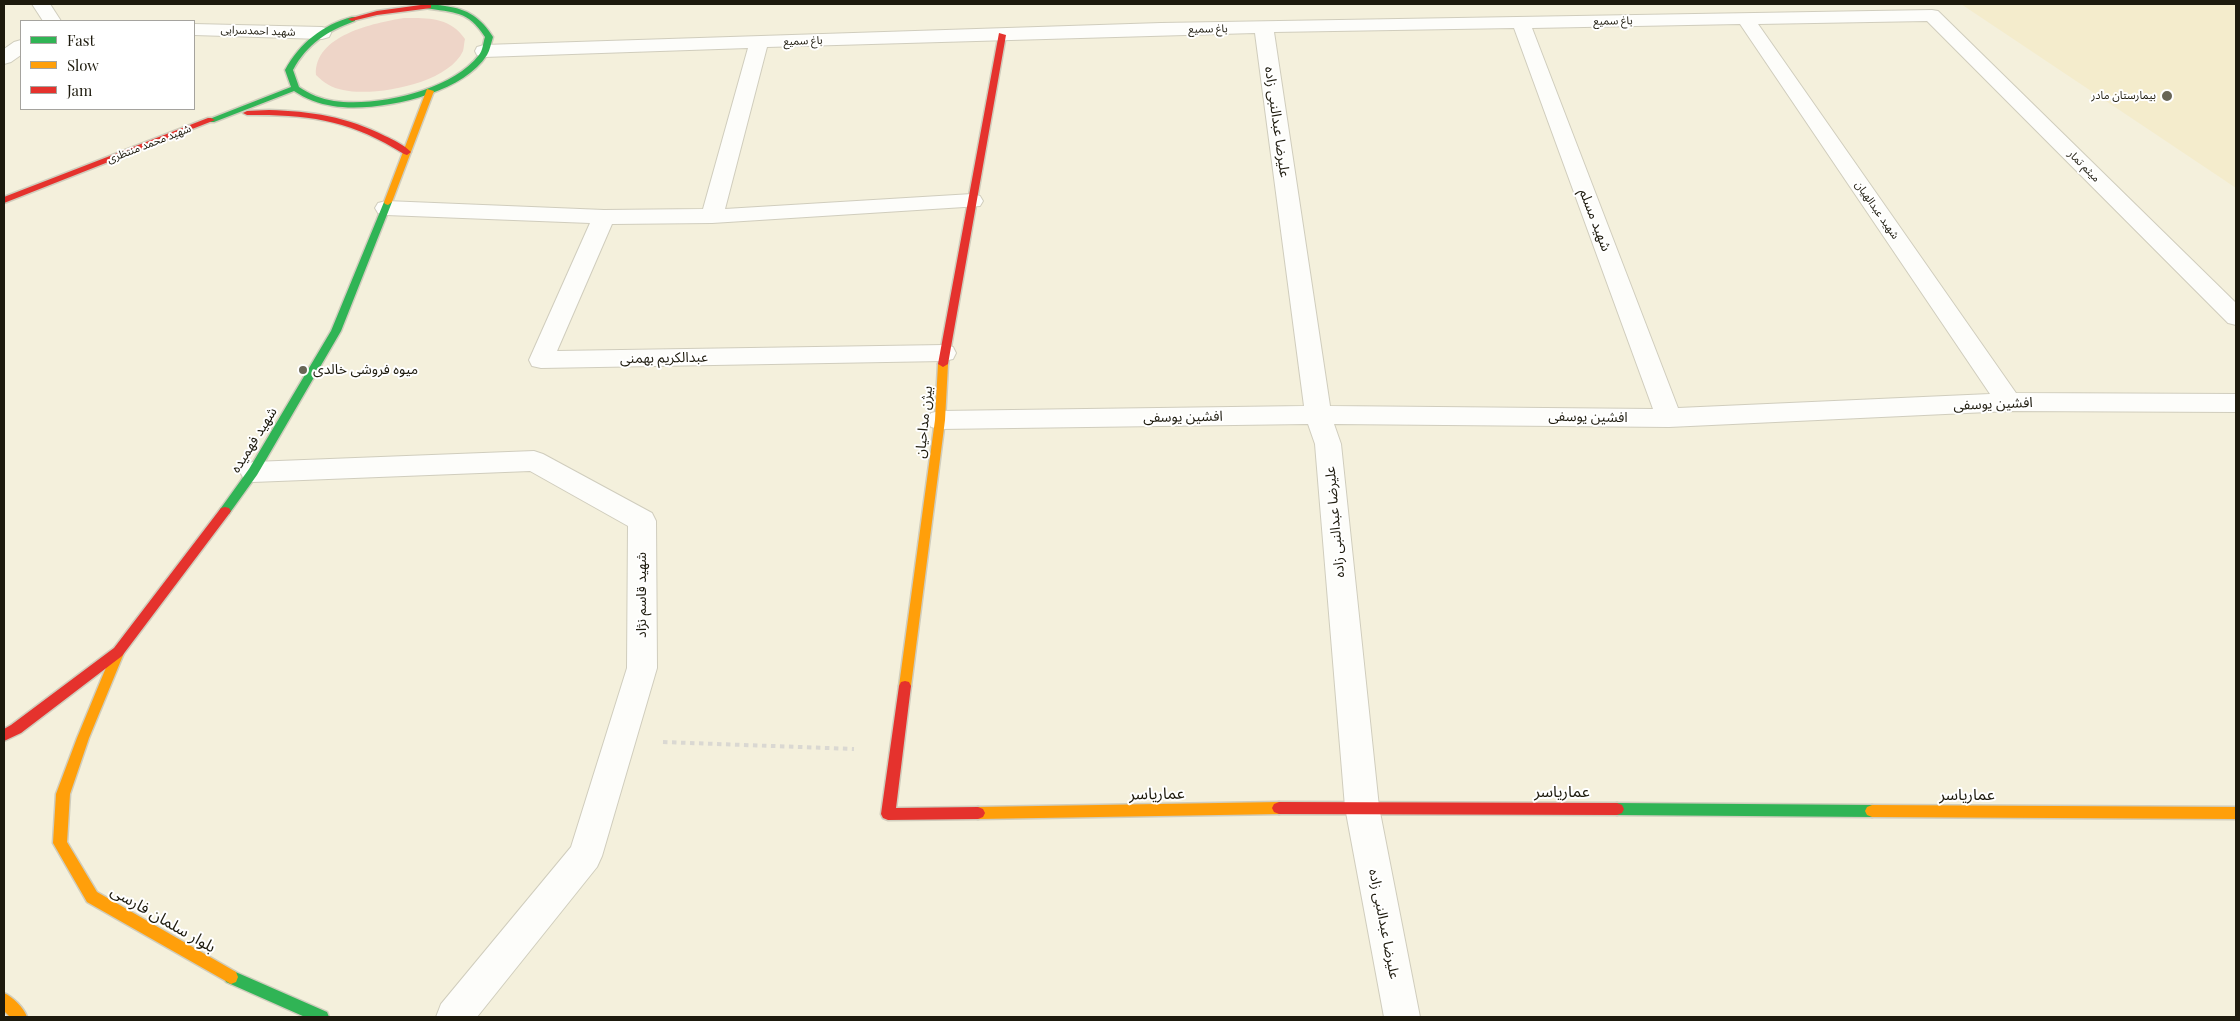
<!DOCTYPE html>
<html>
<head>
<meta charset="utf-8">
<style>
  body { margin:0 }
  #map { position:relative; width:2240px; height:1021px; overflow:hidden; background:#f4f0dc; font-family:"Playfair Display",serif }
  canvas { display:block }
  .frame { position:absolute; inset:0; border:5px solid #1d1a0d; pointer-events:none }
  .legend { position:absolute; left:20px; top:20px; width:175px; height:90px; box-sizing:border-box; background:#fff; border:1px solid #a5a39e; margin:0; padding:6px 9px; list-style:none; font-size:15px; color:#1d1a0d }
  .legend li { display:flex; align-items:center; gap:10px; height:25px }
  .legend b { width:25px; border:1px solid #a5a39e }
</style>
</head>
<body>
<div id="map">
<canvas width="2240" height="1021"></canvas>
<div class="frame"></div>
<ul class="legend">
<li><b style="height:6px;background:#30b455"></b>Fast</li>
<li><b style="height:6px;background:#ff9f0a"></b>Slow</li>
<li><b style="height:6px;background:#e5322d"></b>Jam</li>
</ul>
</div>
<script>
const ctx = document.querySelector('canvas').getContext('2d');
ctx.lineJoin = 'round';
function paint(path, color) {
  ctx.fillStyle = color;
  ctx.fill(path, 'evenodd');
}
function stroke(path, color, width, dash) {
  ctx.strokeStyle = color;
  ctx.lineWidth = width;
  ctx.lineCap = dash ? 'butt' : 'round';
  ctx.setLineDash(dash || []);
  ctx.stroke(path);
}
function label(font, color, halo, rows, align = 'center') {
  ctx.font = font + ' "Playfair Display","Noto Sans Arabic",serif';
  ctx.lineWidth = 4;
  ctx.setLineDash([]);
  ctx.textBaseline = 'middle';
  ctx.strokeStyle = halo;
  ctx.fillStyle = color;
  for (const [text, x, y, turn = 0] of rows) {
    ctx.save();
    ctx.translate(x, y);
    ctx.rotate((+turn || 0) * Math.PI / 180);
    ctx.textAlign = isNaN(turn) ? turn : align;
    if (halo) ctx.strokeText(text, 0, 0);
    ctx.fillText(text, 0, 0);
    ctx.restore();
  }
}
paint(new Path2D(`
  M1961,4H2236V188Z`), '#f4eccc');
paint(new Path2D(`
  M404,18C428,18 450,17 465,39C464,43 464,47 463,51C448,84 374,97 343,90C332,88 324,83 316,75C314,35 374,23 404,18Z`), '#eed5c8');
const street = new Path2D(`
  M32,4H50L61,21H43Z
  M1932,10L1938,11L2236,303V325L2228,323L1927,21L1758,24L2016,393L2236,394V412L2009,411L1669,427L1334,424L1341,444L1379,807L1420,1017H1384L1345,807L1315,444L1308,424L940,429L931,427L927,420L931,413L940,411L1304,406L1255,33L767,47L725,209L972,194L980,196L983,201L980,206L712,223L612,224L557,351L944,345L953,347L956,353L953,359L944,361L541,368L532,366L529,360L590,223L386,215L378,213L375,208L378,203L386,201L604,210L703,209L748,48L484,57L477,55L475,51L477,47L484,45L1161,23ZM1740,24L1990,394L1678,408L1532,28ZM1514,28L1653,409L1330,406L1274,32Z
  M194,24L322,27L329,29L331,33L329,37L322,39L194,35Z
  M21,40V55L11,62L4,64V49L14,42Z
  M534,451L543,454L652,513L656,521L657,668L602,856L597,867L477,1017H436L441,1004L571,847L627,668L628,526L530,471L253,482L244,479L240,472L244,465L253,462Z`);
const fast = new Path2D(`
  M425,4C432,4 439,5 445,6C468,9 481,18 493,37C491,43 490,50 487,55C462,95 376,113 333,106C319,104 306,99 294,91L214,122H211L207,120L291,87L285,70C300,43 322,25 352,17H355V21C327,31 307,44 293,70L299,87C309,94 321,99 334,101C377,107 451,91 479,55C483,50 483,43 485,37C468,10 454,13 425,8Z
  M388,199L392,202L341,331L257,475L229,514H221L219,511L221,508L249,469L331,331L384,202Z
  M1617,803L1872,805L1877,807L1879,811L1877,815L1872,817L1617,815L1612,813L1610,809L1612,805Z
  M231,970L327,1012L329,1017H305L226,982L224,977L226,972Z`);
const slow = new Path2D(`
  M427,89L434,91L392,202L388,205L385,204L384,202Z
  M943,361L948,364L945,420L911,686L909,690L905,691L901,690L899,686L935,420L938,364Z
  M118,648L122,649L124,653L89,738L70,794L67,842L97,892L236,972L238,977L236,982L231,984L87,902L53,843L56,794L77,738L112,653L114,649Z
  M1279,802L1284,804L1286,808L1284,812L1279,814L978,819L973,817L971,813L973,809L978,807Z
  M1872,805L2236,807V819L1872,817L1867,815L1865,811L1867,807Z
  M4,993C13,997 24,1008 27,1017H10L4,1011Z`);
const jam = new Path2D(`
  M428,4H431V8L377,15L352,21L348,19L377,11Z
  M999,33L1006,35L948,364L943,367L938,364Z
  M269,110C310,111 348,117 385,136C394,140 404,145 411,152L407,155L404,154C350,120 309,114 247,115L243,113L247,111Z
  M208,118H211L215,120L4,203V197Z
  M225,507L229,508L231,511L229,514L122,656L21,733L4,741V729L11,725L114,648L221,508Z
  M905,681L909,682L911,686L896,808L978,807L983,809L985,813L983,817L978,819L888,820L883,818L881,814L899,686L901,682Z
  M1279,802L1617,803L1622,805L1624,809L1622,813L1617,815L1279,814L1274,812L1272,808L1274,804Z`);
stroke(street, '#d0cdbd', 2);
stroke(fast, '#d0cdbd', 3);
stroke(slow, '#d0cdbd', 3);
stroke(jam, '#d0cdbd', 3);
stroke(new Path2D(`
  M663,742L854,749`), '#dad8d2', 4, [4.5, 4.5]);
paint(street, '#fdfdfa');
paint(fast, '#30b455');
paint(slow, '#ff9f0a');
paint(jam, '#e5322d');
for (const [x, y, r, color] of [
  [2167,96,6,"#686555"],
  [303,370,5,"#686555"]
]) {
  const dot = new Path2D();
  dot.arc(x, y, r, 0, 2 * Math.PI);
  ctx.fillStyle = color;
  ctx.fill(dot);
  stroke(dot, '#fff', 2);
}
label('11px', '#1d1a0d', '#fff', [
  ["باغ سمیع",1613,21,-1],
  ["باغ سمیع",1208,29,-1],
  ["شهید احمدسرایی",258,31,2],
  ["باغ سمیع",803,41,-2],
  ["شهید محمد منتظری",149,144,-21],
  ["میثم تمار",2084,166,45],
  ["شهید عبدالهیان",1877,210,55]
]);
label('11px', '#1d1a0d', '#fff', [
  ["بیمارستان مادر",2156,96]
], 'right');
label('14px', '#1d1a0d', '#fff', [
  ["علیرضا عبدالنبی زاده",1277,122,82],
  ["شهید مسلم",1595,220,69],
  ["عبدالکریم بهمنی",664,358,-1],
  ["افشین یوسفی",1993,404,-2],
  ["افشین یوسفی",1183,417,-1],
  ["افشین یوسفی",1588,417,1],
  ["بیژن مداحیان",924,422,-84],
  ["شهید فهمیده",254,440,-58],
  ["علیرضا عبدالنبی زاده",1335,522,-95],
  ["شهید قاسم نژاد",642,595,-90],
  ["علیرضا عبدالنبی زاده",1384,924,79]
]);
label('14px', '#1d1a0d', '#fff', [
  ["میوه فروشی خالدی",313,370]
], 'left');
label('16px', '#1d1a0d', '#fff', [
  ["عماریاسر",1562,792],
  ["عماریاسر",1157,794,-1],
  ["عماریاسر",1967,795],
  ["بلوار سلمان فارسی",163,919,30]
]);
</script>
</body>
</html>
